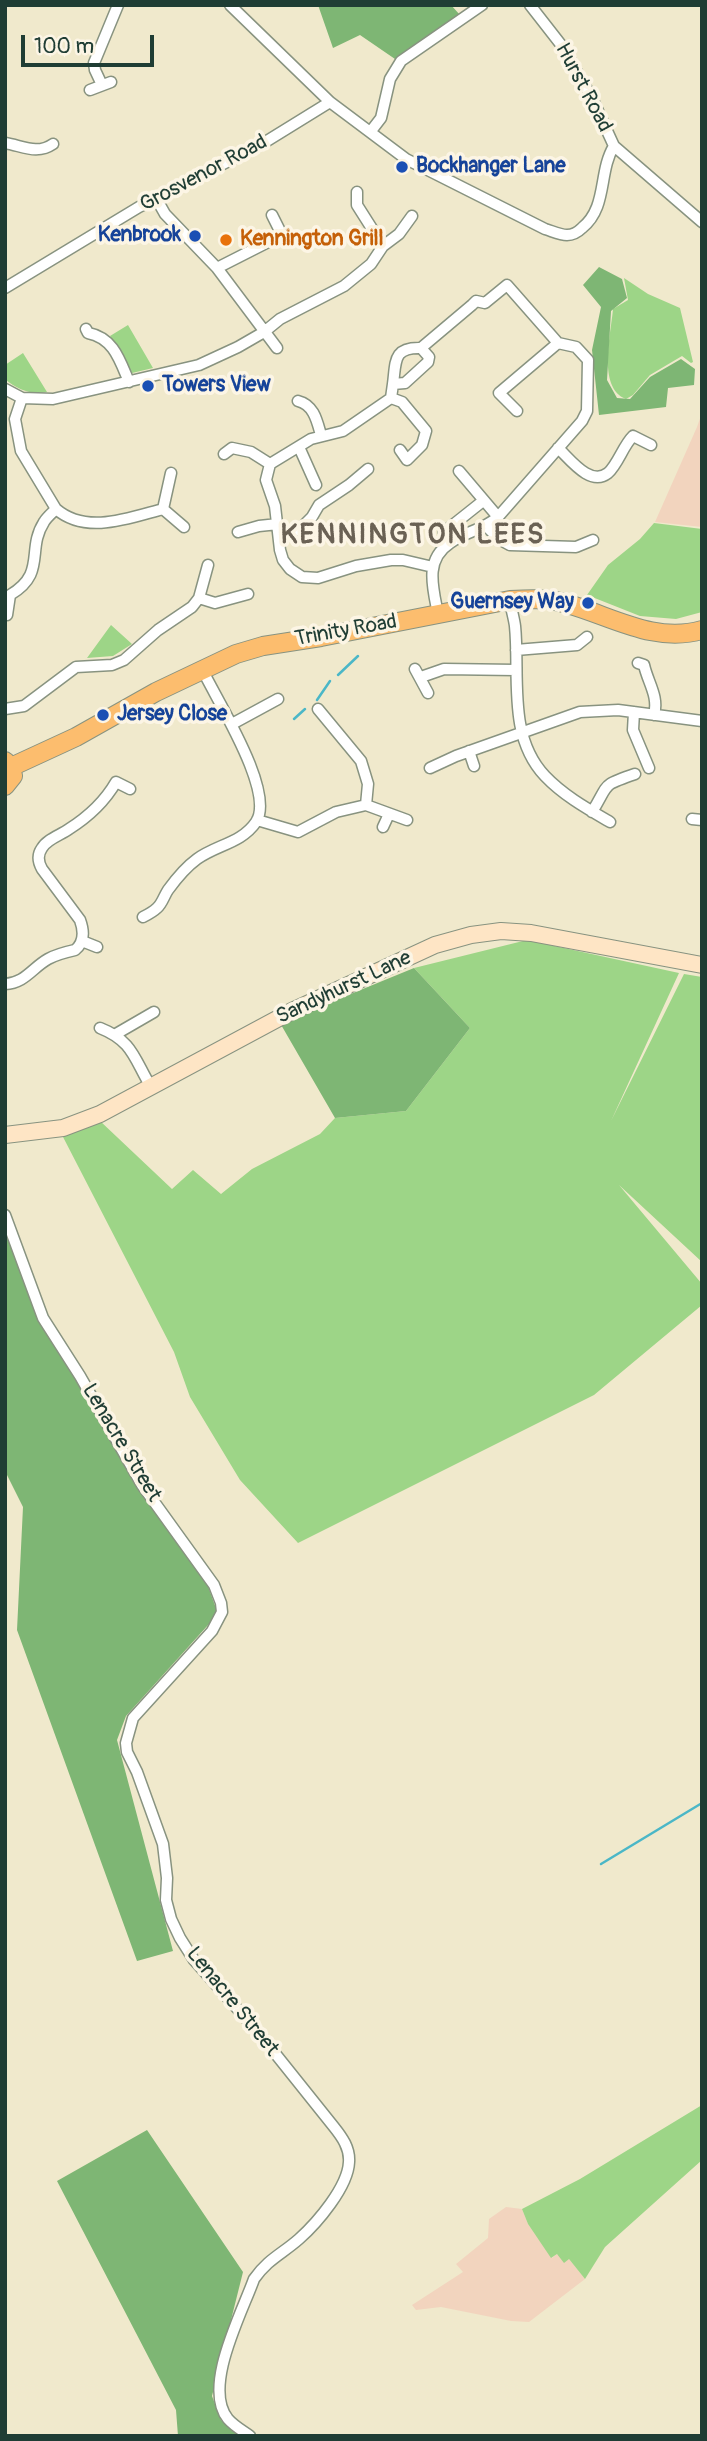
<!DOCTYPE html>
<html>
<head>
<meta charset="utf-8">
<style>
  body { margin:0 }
  #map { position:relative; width:707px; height:2441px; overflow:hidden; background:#f0e9cc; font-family:Pangolin,sans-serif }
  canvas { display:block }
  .frame { position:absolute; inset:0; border:7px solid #1f3d34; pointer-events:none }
  .scale { position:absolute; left:21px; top:35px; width:133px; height:32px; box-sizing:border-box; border:4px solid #1f3d34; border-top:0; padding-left:9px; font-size:21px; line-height:24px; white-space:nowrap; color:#1f3d34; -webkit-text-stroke:5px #fcf5e5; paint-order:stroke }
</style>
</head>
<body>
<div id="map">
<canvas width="707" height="2441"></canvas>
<div class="frame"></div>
<div class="scale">100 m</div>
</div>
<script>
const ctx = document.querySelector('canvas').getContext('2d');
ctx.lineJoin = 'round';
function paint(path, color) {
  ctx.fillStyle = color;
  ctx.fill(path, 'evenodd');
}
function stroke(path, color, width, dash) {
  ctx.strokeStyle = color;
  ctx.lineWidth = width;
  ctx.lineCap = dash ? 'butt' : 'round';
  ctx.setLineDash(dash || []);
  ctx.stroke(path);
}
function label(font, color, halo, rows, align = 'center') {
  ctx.font = font + ' Pangolin,sans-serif';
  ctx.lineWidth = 7;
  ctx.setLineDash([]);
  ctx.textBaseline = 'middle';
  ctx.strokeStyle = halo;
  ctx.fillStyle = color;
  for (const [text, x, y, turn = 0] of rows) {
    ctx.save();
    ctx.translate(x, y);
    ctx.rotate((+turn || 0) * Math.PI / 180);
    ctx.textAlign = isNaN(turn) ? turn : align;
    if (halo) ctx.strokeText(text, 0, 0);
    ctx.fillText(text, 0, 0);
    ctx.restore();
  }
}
paint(new Path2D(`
  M702,413V527L655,522L697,427Z
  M506,2207L522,2209L528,2224L552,2258L557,2254L569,2259L585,2279L529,2322L511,2321L441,2307L416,2310L412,2305L463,2272L456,2264L488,2238L489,2219Z`), '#f2d4be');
paint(new Path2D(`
  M624,278L648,294L680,308L693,362L691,363L682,356L650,375L633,395L626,399C597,388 611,334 613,309L628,300Z
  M128,325L153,368L132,373L128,366L126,367L110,336Z
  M23,353L47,392C31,395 18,390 5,379V365Z
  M654,523L702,529V612L676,619L640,616L587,595L608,565L640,539Z
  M111,625L132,644L113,656L87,658Z
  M527,940L679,973L611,1121L684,974L702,977V1262L619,1185L702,1284V1305L594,1395L298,1543L240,1480L190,1397L174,1352L62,1135L99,1120L172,1189L193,1170L221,1194L252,1169L320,1134L335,1118L406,1111L470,1028L414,968Z
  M702,2105V2160L605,2247L585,2279L569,2259L564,2263L557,2254L551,2258L528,2224L522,2209L580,2179Z`), '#9dd587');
paint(new Path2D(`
  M318,5H451L460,15L395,59L360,35L333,48Z
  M599,267L622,279L627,298L611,311L607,380L617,398L630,399L650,377L681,359L695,369L694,385L668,388L666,407L599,415L592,350L601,307L583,285Z
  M414,968L470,1028L406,1111L335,1118L280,1023Z
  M5,1222L40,1319L80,1378L208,1586L218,1614L126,1716L117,1740L173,1951L137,1961L17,1630L23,1507L5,1471Z
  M147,2130L243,2272L212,2396L221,2420L242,2436H178L176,2410L57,2181Z`), '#7eb674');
stroke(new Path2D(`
  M338,675L358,656
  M317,700L330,681
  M294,719L305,709
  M601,1864L702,1803`), '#4bb7c7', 2.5);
const street = new Path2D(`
  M230,5L330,102L406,159L545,229C552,231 560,235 567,235C572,235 578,232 582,228C608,207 598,172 614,146
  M530,5L562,46L592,98L614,146L702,222
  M102,85L95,70L94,63L118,5
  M90,90L111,82
  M371,131L381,118L390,79L401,61L482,5
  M5,143C23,146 37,155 53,144
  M357,192V205L383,246
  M156,198L165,214L217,268L277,348
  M217,268L282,235L272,215
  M5,288L139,207L262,144L330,102
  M86,329L88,333C114,338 120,361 129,382
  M421,348L429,357L428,362L405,383L393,384C396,361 393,347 421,348L472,305L476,301L485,303L507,285L558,343L576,347L588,360L587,411L582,421L498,517C481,531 466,531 450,543C424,560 433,588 438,614
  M393,384L391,398L343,431L311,439L270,464L266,480L275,506L280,550L283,560L290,569L302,577L318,578L356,566L391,560H403L433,567
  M5,389L22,398L53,399L199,365L238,347L264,332L280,319L344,286L371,264L383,246L399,234L412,216
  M22,398L15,419L21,451L56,509C86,535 129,518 163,509
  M391,398L402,402L426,431L422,445L407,460L400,450
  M298,401C314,405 317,421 321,435
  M517,411L499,393L558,343
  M299,447L316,485
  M558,448C570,459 590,487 608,473C618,464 623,446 633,436L651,445
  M224,454L232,448L251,452L270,464
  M459,471L498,517
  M171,473L163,509L184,527
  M487,527L499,539L510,545L576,547L593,540
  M238,532L259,526L278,524
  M279,533L299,530L312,517L319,505L349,485L368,469
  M450,543L444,532L483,501
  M199,598L215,603L248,594
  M510,600C511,609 514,618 515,626C520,675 507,736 545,776C563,795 586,808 610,822
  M7,615L10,595C47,573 26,550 44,522C47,517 52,513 56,509
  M516,650L577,645L587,637
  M638,663L644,665C648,683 659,696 654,715
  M415,669L428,693
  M421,677L444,669L516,670
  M5,709L24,706L76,667L112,665L124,660L158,630L192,607L199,598L208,565
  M318,709L361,761L368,784L366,805
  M634,712L633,730L649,768
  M232,724L278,699
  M469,751L474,766
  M430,768L456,756L580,712L618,710L702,721
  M592,812C610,783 600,786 635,774
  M692,819L702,820
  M257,820L298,832L336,812L366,805L407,820
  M383,827L389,814
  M143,917C147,915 153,912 157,908C162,904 164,896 168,890C176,879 186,867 197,859C216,845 242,843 256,822C276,792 216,699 202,669
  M82,941L97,947
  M5,984C25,983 32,968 48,959C57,954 66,952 75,950C85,942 84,931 80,920L42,869C38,862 37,855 42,848C47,839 61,835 69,829C88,817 105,801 116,782L130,789
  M100,1028C133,1041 134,1059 151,1087
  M116,1034L154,1012
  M5,1215L43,1318L80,1376L142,1485L214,1585L221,1603L222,1612L212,1631L133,1718L126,1743L127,1752L137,1772L163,1844L167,1878L166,1900L171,1919L180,1938L194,1960L258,2032L334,2127C342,2137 350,2148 349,2162C348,2187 317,2223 299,2239C282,2254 268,2259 254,2279C242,2313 202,2387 228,2419C234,2426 243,2431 250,2436`);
const secondary = new Path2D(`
  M5,1135L63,1128L100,1114L292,1011L435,945L471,935L501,931L531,933L702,965`);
const primary = new Path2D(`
  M5,761L11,767L13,776L5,786
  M11,767L76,737L156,692L236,654L263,646L321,637L510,600C528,599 546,598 564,603C610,615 653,644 702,630`);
stroke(street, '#889380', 13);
stroke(secondary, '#889380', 18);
stroke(primary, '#889380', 20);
stroke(street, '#fff', 10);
stroke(secondary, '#fee5c5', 16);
stroke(primary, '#fcbd6e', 18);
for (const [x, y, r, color] of [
  [402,167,7,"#1a4fb4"],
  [195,236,7,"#1a4fb4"],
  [226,240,7,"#e8710a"],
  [148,386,7,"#1a4fb4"],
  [588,603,7,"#1a4fb4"],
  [103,715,7,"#1a4fb4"]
]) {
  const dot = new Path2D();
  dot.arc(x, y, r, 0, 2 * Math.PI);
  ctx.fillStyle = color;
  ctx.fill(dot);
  stroke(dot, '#fcf5e5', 2.5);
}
label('21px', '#1f3d34', '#fcf5e5', [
  ["Hurst Road",583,88,62],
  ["Grosvenor Road",204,174,-28],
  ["Trinity Road",346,631,-10],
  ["Sandyhurst Lane",344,988,-25],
  ["Lenacre Street",121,1443,59],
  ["Lenacre Street",232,2002,51]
]);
label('bold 21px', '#164399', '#fcf5e5', [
  ["Bockhanger Lane",416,167],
  ["Kenbrook",181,236,"right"],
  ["Towers View",162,386],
  ["Guernsey Way",574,603,"right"],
  ["Jersey Close",117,715]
], 'left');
label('bold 21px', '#c56008', '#fcf5e5', [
  ["Kennington Grill",240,240]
], 'left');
ctx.letterSpacing = '2px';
label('bold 28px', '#6a6154', '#fcf5e5', [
  ["KENNINGTON LEES",413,536]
]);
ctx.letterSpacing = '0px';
</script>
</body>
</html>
